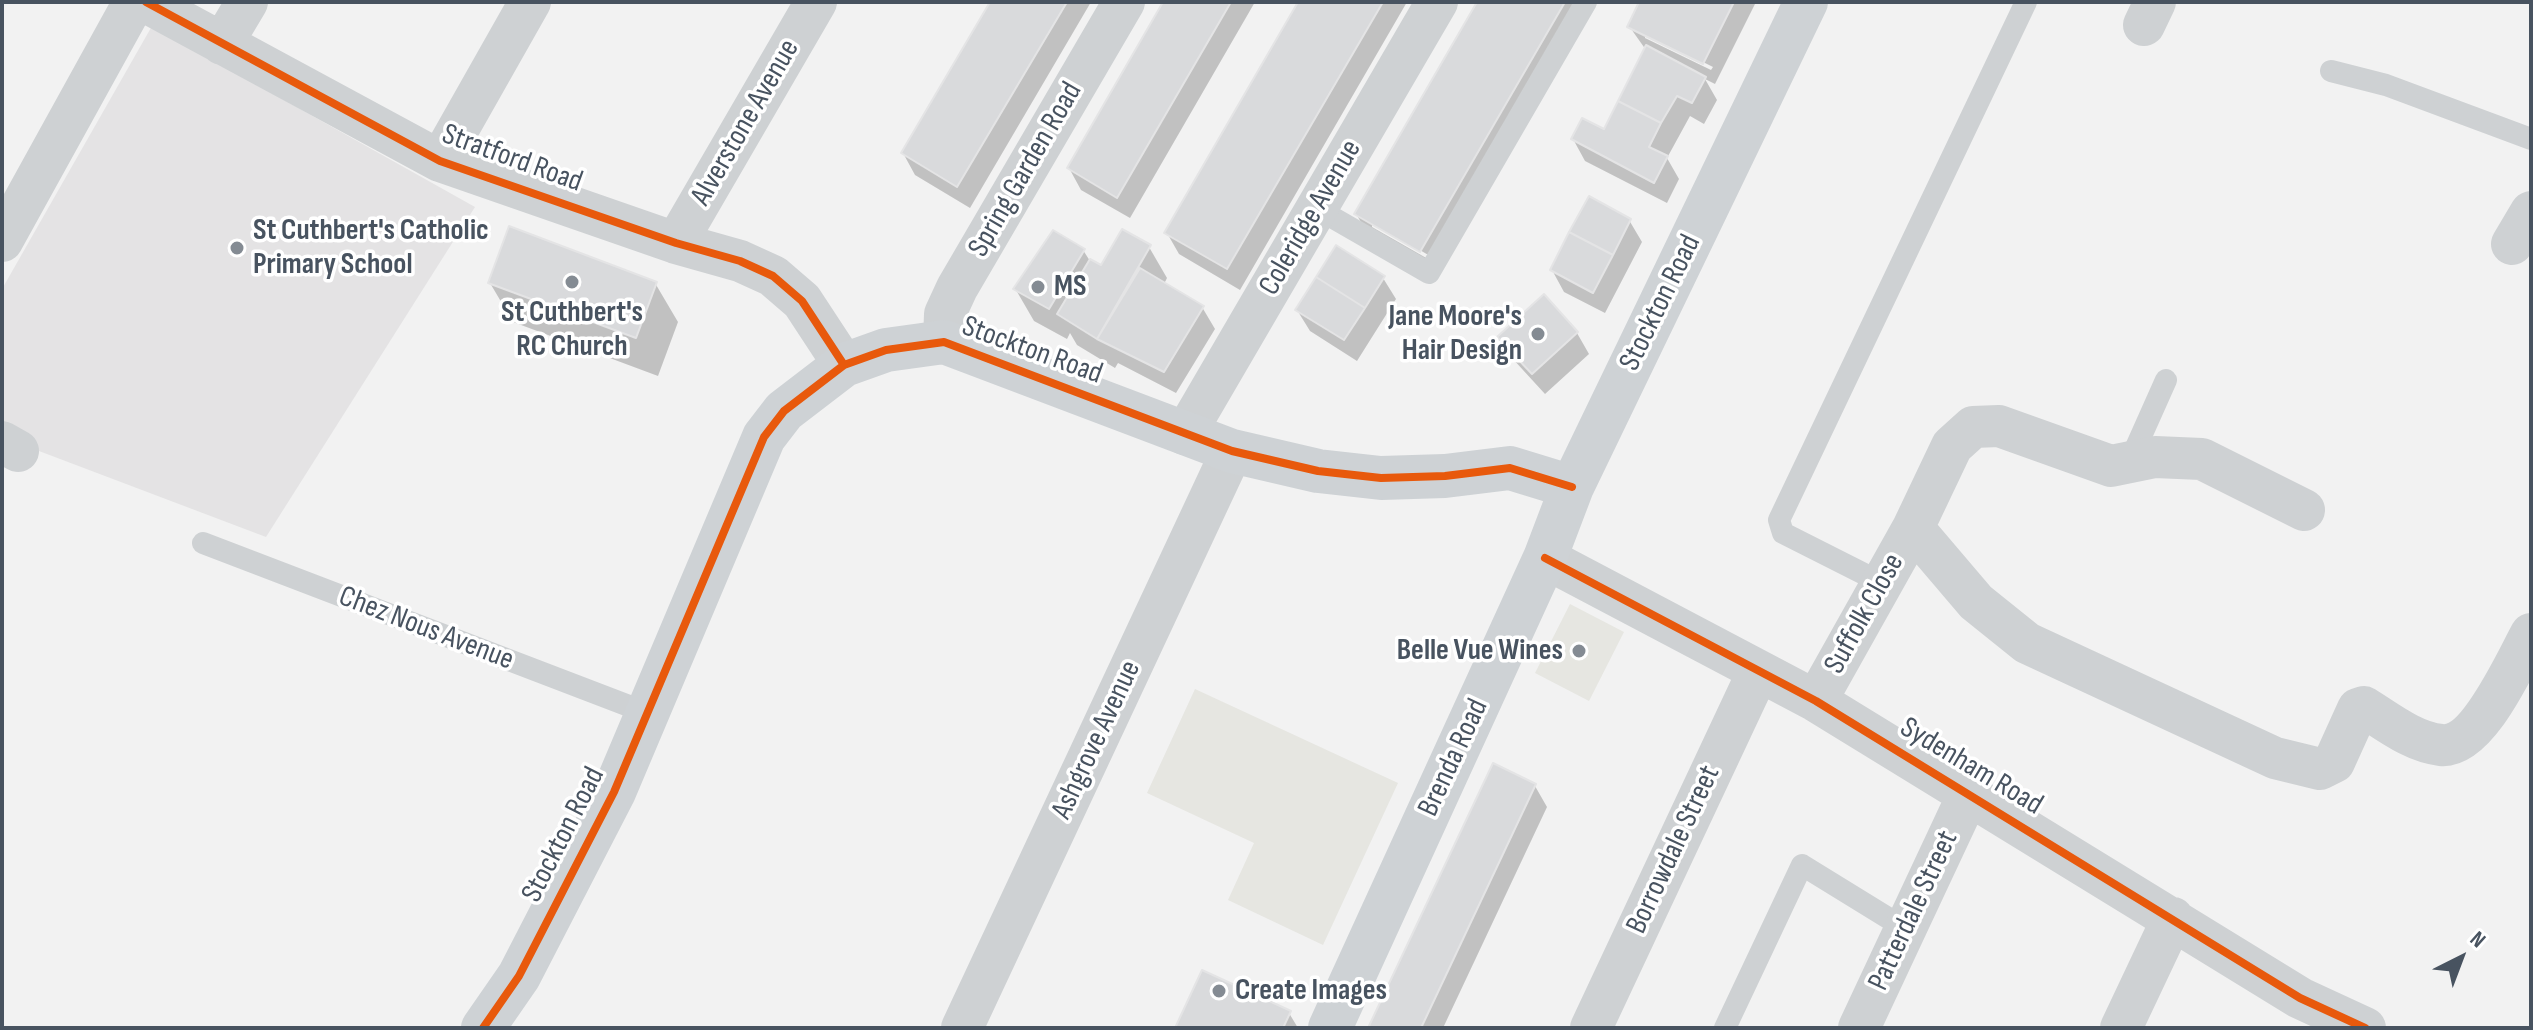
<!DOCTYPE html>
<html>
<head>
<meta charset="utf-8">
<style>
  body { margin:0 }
  #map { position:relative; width:2533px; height:1030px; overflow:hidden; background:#f2f2f2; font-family:"Sofia Sans Condensed",sans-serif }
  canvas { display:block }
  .frame { position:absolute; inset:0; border:4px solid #485360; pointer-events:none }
  .north { position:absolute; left:2421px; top:918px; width:80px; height:80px; -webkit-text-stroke:6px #fff; paint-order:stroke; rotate:42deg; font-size:22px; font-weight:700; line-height:32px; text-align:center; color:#485360 }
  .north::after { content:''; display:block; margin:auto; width:28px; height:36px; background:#485360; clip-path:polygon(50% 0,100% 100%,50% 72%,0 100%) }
</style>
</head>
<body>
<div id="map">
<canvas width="2533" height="1030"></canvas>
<div class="frame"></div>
<div class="north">N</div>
</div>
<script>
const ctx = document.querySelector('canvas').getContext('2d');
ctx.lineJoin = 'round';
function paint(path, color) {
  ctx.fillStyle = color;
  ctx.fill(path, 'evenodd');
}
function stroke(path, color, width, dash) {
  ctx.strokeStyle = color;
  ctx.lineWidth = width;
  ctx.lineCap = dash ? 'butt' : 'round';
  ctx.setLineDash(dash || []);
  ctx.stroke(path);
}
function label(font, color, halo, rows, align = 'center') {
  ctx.font = font + ' "Sofia Sans Condensed",sans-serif';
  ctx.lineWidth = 7;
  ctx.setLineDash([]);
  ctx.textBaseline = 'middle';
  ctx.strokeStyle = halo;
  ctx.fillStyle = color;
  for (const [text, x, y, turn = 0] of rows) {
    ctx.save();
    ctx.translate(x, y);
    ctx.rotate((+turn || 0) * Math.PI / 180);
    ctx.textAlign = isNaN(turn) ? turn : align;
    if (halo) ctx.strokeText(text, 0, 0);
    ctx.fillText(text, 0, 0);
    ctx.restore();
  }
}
paint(new Path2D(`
  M1570,604L1624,632L1589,701L1535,673Z
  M1195,689L1398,783L1323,945L1228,900L1254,843L1147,793Z`), '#e6e6e1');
paint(new Path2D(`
  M152,26L475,207L266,537L2,437V289Z`), '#e4e3e4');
paint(new Path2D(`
  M993,2H1091L970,208L915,175L903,153Z
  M1165,2H1255L1130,218L1081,190L1069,168Z
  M1301,2H1407L1240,290L1179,254L1167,233Z
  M1479,2H1589L1432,273L1369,235L1356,214ZM1372,222L1430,256L1428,259L1372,227Z
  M1642,2H1756L1715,84L1705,79L1717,100L1704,124L1690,116L1667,158L1679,179L1667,203L1585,161L1573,139L1604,132L1646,50L1629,26ZM1645,33L1713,67L1711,70L1645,38Z
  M1629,220L1642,242L1605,313L1564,292L1552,270Z
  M1149,247L1167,278L1164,284L1202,307L1215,329L1176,393L1118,363L1115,368L1077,345L1070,333L1067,339L1034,321L1016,290L1083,250L1090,261L1102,268Z
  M1383,278L1396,299L1357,361L1310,331L1297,310Z
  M490,283H655L678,322L658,376L513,322Z
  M1577,333L1589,354L1545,394L1512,358L1500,337Z
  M1535,786L1547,807L1443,1028H1370Z
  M1289,1013L1298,1028H1178Z`), '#0003');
const building = new Path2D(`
  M990,2H1067L957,187L901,153Z
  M1163,2H1231L1117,198L1067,168Z
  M1298,2H1383L1227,269L1164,233Z
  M1477,2H1565L1420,252L1354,214Z
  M1639,2H1734L1703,64L1627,27Z
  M1646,45L1706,77L1692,103L1677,96L1661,123L1618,101Z
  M1618,101L1661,123L1649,147L1668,156L1654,183L1571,139L1582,118L1604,129Z
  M1589,196L1631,219L1613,255L1569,232Z
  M509,226L657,282L636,338L488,283Z
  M1122,229L1151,245L1097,339L1057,314L1090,259L1101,265Z
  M1053,230L1085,249L1049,309L1013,289Z
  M1569,232L1613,255L1593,293L1550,270Z
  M1336,245L1385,276L1365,308L1316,277Z
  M1140,268L1204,306L1164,372L1097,339Z
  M1316,277L1365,308L1344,340L1295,310Z
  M1544,294L1578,332L1532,374L1497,337Z
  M1493,763L1536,784L1421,1028H1368Z
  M1202,970L1291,1011L1283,1028H1175Z`);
paint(building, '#d9dadc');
stroke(building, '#e4e4e5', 2);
stroke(new Path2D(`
  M2331,71L2386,85L2531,139
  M1316,208L1429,273L1586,2
  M2129,463L2166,380
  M203,543L650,714
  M1882,583L1783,533L1779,520L2026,2
  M1725,1028L1802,865L1906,929`), '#ced1d3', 22);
stroke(new Path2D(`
  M146,2L440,161L676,243L740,261L773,276L802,301L844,365
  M2144,25L2155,2
  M222,44L247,2
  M440,161L530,2
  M2,241L134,2
  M676,243L816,2
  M2512,244L2531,212
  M944,342L945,314L957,288L1124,2
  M1185,434L1437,2
  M2,442L18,451
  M1913,528L1976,602L2027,643L2275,758L2320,769L2334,762L2358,709L2364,707C2388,722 2413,742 2441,745C2478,749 2516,661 2531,634
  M1545,558L1816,701L2300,998L2365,1028
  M1816,701L1913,528L1952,446L1973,427L1999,426L2111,466L2155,457L2202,459L2304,510
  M962,1028L1232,451
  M1591,1028L1758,672
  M1859,1028L1969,793
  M2121,1028L2173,918`), '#ced1d3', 42);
stroke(new Path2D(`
  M483,1028L519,976L614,792L764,437L784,411L844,365L886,350L944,342L1232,451L1318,471L1381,478L1445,476L1510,468L1572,487
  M1330,1028L1545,558L1572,487L1806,2`), '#ced2d5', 44);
stroke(new Path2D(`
  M146,2L440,161L676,243L740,261L773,276L802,301L844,365
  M1545,558L1816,701L2300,998L2365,1028
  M483,1028L519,976L614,792L764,437L784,411L844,365L886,350L944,342L1232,451L1318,471L1381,478L1445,476L1510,468L1572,487`), '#e8590c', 8);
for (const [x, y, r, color] of [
  [237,248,8,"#848b93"],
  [572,282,8,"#848b93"],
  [1038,287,8,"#848b93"],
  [1538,334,8,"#848b93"],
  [1579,651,8,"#848b93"],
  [1219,991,8,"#848b93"]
]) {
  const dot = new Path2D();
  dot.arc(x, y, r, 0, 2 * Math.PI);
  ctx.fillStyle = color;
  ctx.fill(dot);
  stroke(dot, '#fff', 3);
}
label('30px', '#485360', '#fff', [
  ["Alverstone Avenue",746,123,-60],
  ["Stratford Road",512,159,20],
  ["Spring Garden Road",1026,170,-60],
  ["Coleridge Avenue",1311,218,-60],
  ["Stockton Road",1661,303,-64],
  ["Stockton Road",1032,351,20],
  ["Suffolk Close",1865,614,-61],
  ["Chez Nous Avenue",426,629,21],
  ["Ashgrove Avenue",1097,740,-65],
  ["Brenda Road",1454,758,-65],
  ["Sydenham Road",1971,767,31],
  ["Stockton Road",564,835,-63],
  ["Borrowdale Street",1674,850,-65],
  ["Patterdale Street",1914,911,-65]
]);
label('bold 30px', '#485360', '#fff', [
  ["St Cuthbert's Catholic",253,231],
  ["Primary School",253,265],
  ["MS",1054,287],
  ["St Cuthbert's",572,313,"center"],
  ["RC Church",572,347,"center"],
  ["Jane Moore's",1522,317,"right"],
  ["Hair Design",1522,351,"right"],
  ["Belle Vue Wines",1563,651,"right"],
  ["Create Images",1235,991]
], 'left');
</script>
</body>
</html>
